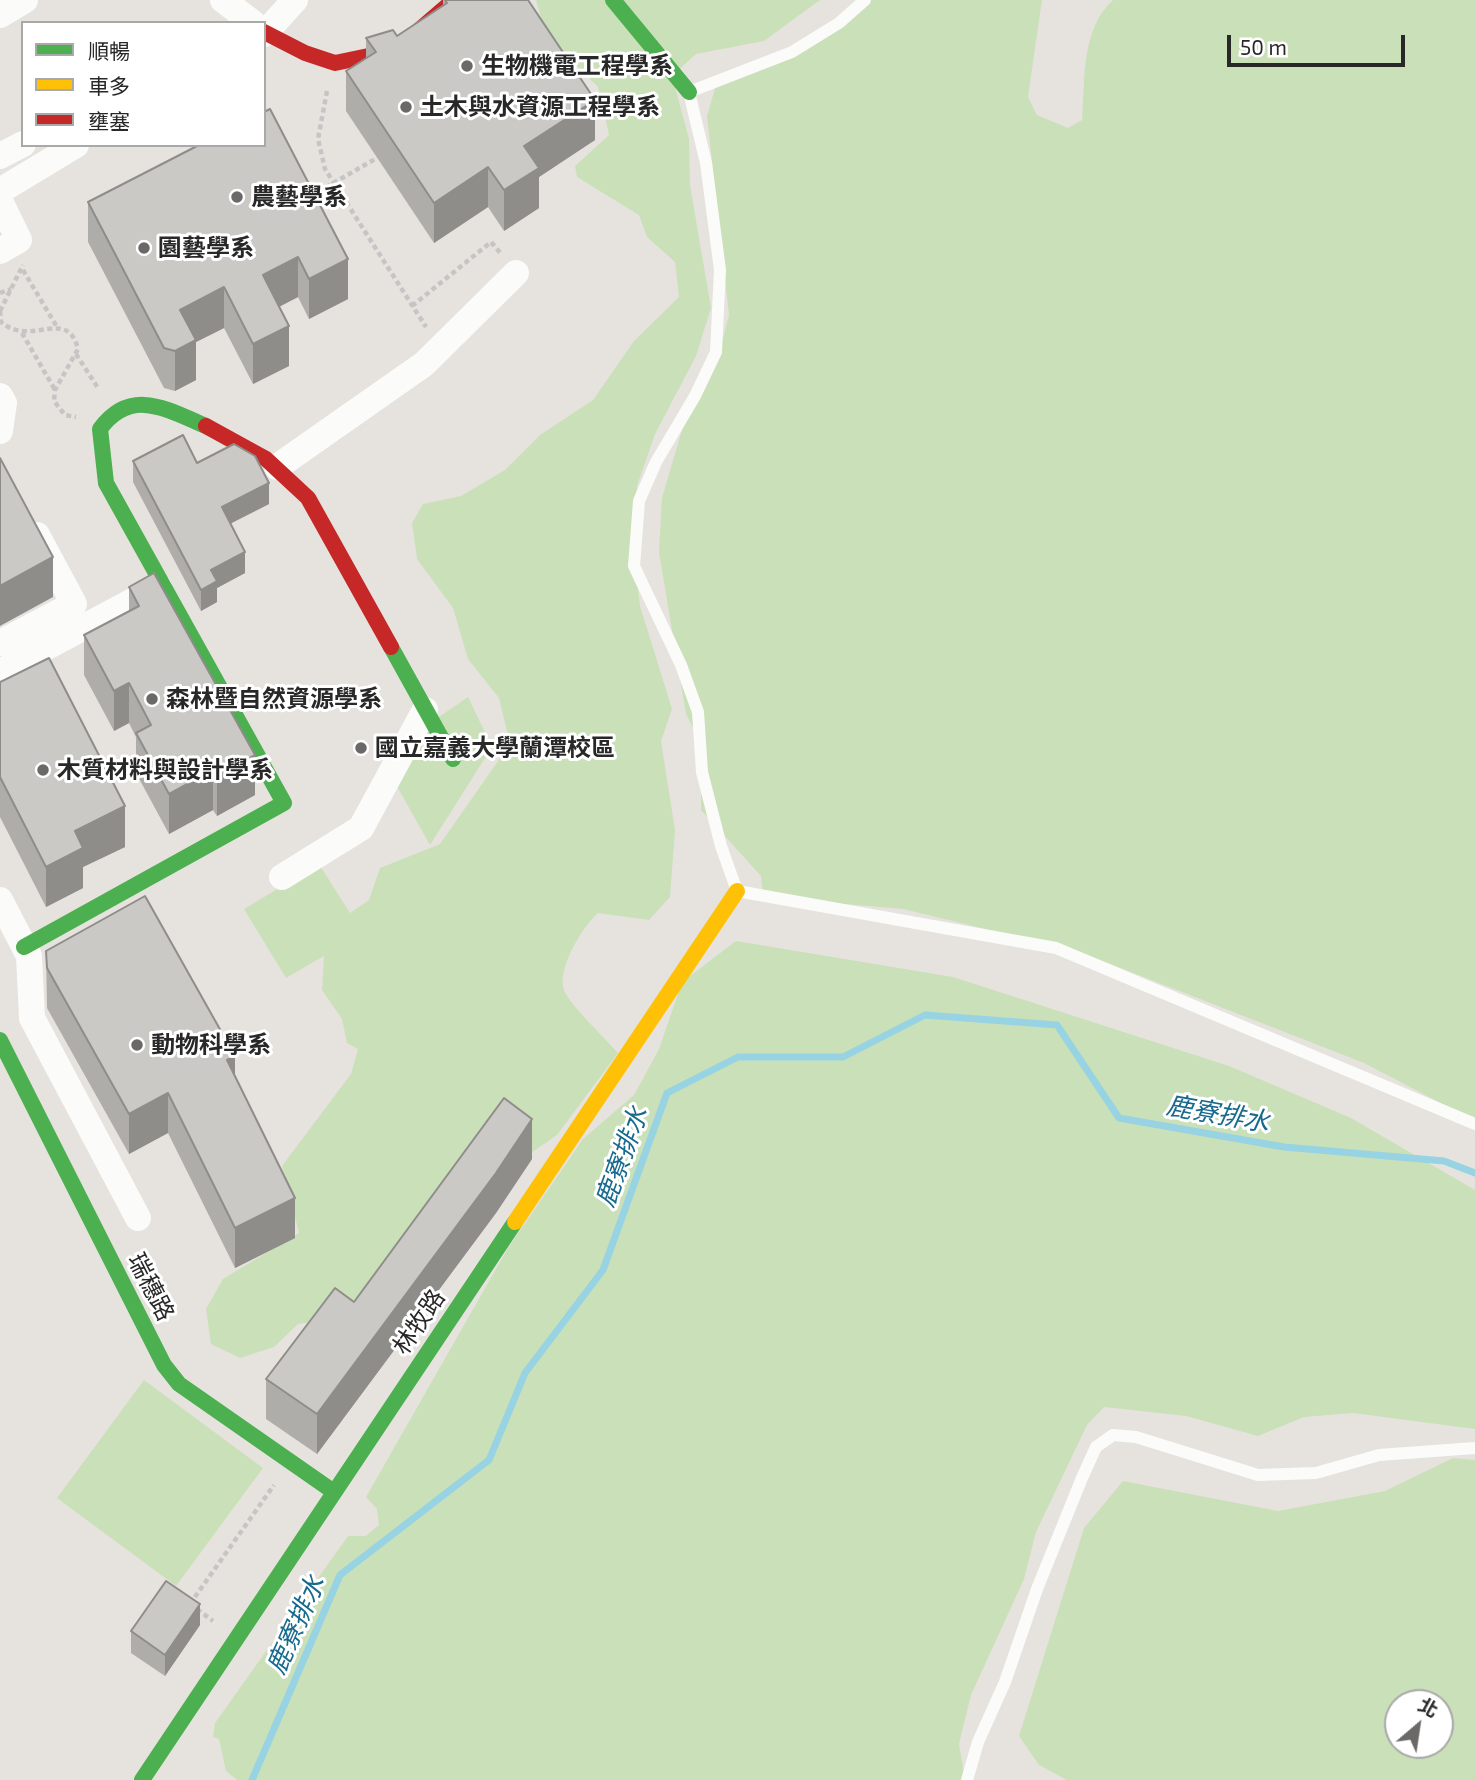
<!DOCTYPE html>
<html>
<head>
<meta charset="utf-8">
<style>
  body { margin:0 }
  #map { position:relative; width:1475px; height:1780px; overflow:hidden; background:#e6e3de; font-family:"Exo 2","Noto Sans TC",sans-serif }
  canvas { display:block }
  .legend { position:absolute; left:21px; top:21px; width:245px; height:126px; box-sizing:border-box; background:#fff; border:2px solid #a9a9a9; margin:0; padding:9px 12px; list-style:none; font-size:21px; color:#282828 }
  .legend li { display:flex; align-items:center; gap:14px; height:35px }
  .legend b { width:35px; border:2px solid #a9a9a9 }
  .north { position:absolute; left:1384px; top:1689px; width:70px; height:70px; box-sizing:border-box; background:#fff; border:2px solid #a9a9a9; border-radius:50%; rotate:29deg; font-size:19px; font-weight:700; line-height:28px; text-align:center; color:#282828 }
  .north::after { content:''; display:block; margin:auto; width:24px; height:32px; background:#6a6968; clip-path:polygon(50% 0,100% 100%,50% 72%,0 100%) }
  .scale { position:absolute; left:1227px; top:35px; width:178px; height:32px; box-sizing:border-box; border:4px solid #282828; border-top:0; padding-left:9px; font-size:21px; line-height:24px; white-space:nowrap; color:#282828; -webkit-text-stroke:5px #fff; paint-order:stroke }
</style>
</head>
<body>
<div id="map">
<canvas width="1475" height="1780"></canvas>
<ul class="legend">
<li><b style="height:9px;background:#4caf50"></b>順暢</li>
<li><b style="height:9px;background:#ffc107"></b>車多</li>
<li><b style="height:9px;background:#c62828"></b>壅塞</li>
</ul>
<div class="north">北</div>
<div class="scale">50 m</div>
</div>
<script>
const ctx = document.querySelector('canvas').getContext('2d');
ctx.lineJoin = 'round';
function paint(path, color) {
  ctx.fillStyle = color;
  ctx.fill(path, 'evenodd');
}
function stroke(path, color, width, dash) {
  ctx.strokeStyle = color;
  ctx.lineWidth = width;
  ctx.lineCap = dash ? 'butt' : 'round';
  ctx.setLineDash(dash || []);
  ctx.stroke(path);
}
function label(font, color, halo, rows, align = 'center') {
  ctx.font = font + ' "Exo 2","Noto Sans TC",sans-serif';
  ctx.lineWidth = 6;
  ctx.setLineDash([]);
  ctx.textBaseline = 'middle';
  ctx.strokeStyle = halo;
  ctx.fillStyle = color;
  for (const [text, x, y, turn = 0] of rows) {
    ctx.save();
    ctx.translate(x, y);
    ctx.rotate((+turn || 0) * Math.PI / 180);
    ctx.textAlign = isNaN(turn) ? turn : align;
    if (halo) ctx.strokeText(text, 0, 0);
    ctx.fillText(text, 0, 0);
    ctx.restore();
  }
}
paint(new Path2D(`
  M536,0H820L764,41L696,54L672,76L689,139L690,185L711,308L696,356L655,434L637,486L632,537L640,606L672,709L661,741L675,830L670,897L649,920L598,913C583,926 556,970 564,990C569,1004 607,1040 618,1053L557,1135L531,1153L331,1319L298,1324L274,1347L240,1358L211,1344L206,1309L223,1279L299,1233L282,1166L351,1074L358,1049L347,1043L342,1019L322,990L324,956L286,978L244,909L319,864L350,913L369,900L380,868L440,844L510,744L499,698L468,659L453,608L417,559L412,523L423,504L461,496L505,470L540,435L593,400L634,341L679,297L675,262L647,237L639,215L577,177L575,166L609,135L598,87L545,33Z
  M861,0H1042L1028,97L1037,115L1068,128L1082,120C1085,79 1081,29 1113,0H1475V1121L1364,1063L1077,951L903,909L763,897L761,876L701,810V743L686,714L659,552L662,498L684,423L719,354L729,315L707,116L716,85L786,58Z
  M468,697L492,747L430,845L395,783L423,728Z
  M736,941L953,977L1229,1066L1351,1118L1475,1190V1429L1353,1413L1304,1417L1258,1436L1186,1416L1104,1407L1087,1425L1036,1532L1024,1579L971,1695L959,1744L965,1780H237L226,1771L219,1739L213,1737L215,1723L348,1536H366L379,1525L377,1509L366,1497L508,1248L583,1139L634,1095L659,1049L682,982Z
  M144,1380L263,1468L176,1586L57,1498Z
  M1453,1458L1475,1460V1780H1067L1039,1765L1019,1736L1084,1528L1123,1481L1278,1511L1385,1491ZM1398,1703H1440V1745H1398Z`), '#cae0b9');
stroke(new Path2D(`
  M252,1780L340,1575L489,1460L525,1373L603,1270L667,1093L738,1057H843L925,1015L1057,1025L1119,1118L1284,1147L1444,1161L1475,1173`), '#97d3e3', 7);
stroke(new Path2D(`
  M327,91L318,139L325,169L426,327
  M311,196L377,158
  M23,270L57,327
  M0,293L11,289
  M412,306L491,242L502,255
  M0,311L1,322C32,348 67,306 78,349L55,390L54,401L65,415L76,417
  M0,311L23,265
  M22,333L55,390
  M76,354L98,388
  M190,1604L274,1485
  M197,1609L213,1621`), '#c6c5c5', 4.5, [5, 3.5]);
stroke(new Path2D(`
  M865,0L839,23L792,52L689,92L706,163L720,270L716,352L695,396L656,462L639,501L634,566L681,665L698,712L702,772L721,846L737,891L1056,948L1475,1124
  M967,1780L978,1742L1005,1682L1037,1589L1082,1478L1096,1447L1113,1435L1136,1437L1258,1475L1316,1473L1379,1455L1475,1448`), '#fbfbfa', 12);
stroke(new Path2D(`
  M223,0L253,23
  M0,15L25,0
  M264,34L295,0
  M0,156L23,144
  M0,191L76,145
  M0,201L19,240L0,251
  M0,396L4,403L0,431
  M277,467L424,364L516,273
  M0,643L74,604L37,535
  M0,672L159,587
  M282,877L361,828L425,710
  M0,900L29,956L32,1018L138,1218`), '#fbfbfa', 26);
stroke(new Path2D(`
  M613,0L689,92
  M391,647L453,759
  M24,947L284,803L106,483L100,429C131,387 166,409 206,426
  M0,1040L164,1365L179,1384L334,1492
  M142,1780L515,1222`), '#4caf50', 16);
stroke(new Path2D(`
  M515,1222L737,891`), '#ffc107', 16);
stroke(new Path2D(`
  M264,32L305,53L335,63L378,54L411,37L454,0
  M206,426L266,459L308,498L391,647`), '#c62828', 16);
paint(new Path2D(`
  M443,0H528L595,140L539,177V208L504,231L488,207L434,243L346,111V71L366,58V38L397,36L443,5Z
  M199,145L348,299L309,319L298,297L279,307L289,366L253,384L224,328L196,342V380L175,391L164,388L88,242V202Z
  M133,461L197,463L269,504L231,523L245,573L217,588V602L201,611L133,482Z
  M129,587L255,795L217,816L213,810L169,834L136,773V737L129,723L114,731L84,675V635L129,611Z
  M0,682L125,847L83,867V888L46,907L0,817Z
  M46,951L235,1075L295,1238L235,1268L168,1133L129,1154L47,1008Z
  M532,1159L496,1213L317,1454L266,1419V1379L354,1302Z
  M200,1625L165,1676L131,1653V1631Z`), '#afada9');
paint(new Path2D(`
  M595,100V140L539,177V208L504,231V190L524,146Z
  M488,167V207L434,243V203Z
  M298,257V297L263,315V275Z
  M348,259V299L309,319V279Z
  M224,287V328L196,342V380L175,391V351L180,310Z
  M289,326V366L253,384V344Z
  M269,483V504L222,528V507Z
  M245,552V573L217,588V602L201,611V590L211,570Z
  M53,557V597L0,626V586Z
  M129,683V723L114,731V691Z
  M255,755V795L217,816V776Z
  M213,770V810L169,834V794Z
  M125,806V847L83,867V888L46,907V867L75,831Z
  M235,1056V1096L227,1060Z
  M168,1093V1133L129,1154V1114Z
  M532,1119V1159L496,1213L317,1454V1414Z
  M295,1198V1238L235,1268V1228Z
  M200,1604V1625L165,1676V1655Z`), '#8e8d8a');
const building = new Path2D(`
  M445,0H528L595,100L524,146L539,168L504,190L488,167L434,203L346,71L376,52L366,38L393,30L397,36L447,3Z
  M270,109L348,259L309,279L298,257L263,275L289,326L253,344L224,287L180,310L196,340L175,351L164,348L88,202L199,145H264V112Z
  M183,435L197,463L234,444L255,456L269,483L222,507L245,552L211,570L217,581L201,590L133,461Z
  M0,458L53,557L0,586Z
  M154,573L255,755L217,776L213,770L169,794L136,733L151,725L129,683L114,691L84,635L139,606L129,587Z
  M49,658L125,806L75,831L83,848L46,867L0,777V682Z
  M145,896L235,1056L227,1060L295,1198L235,1228L168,1093L129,1114L47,968L46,951Z
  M504,1098L532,1119L496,1173L317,1414L266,1379L335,1288L354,1302Z
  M166,1581L200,1604L165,1655L131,1631Z`);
paint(building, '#cbc9c5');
stroke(building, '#8e8d8a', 2);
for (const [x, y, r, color] of [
  [467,66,7,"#6a6968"],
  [406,107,7,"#6a6968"],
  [237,197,7,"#6a6968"],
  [144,248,7,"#6a6968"],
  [152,699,7,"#6a6968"],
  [361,748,7,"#6a6968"],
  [43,770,7,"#6a6968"],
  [137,1045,7,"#6a6968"]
]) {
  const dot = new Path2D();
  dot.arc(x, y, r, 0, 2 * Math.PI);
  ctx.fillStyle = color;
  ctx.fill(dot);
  stroke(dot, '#fff', 2.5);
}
label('bold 24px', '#282828', '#fff', [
  ["生物機電工程學系",481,66],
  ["土木與水資源工程學系",420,107],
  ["農藝學系",251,197],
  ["園藝學系",158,248],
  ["森林暨自然資源學系",166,699],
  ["國立嘉義大學蘭潭校區",375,748],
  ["木質材料與設計學系",57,770],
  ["動物科學系",151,1045]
], 'left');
label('24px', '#282828', '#fff', [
  ["瑞穗路",151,1287,63],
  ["林牧路",419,1322,-56]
]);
label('italic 26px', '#176a8e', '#fff', [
  ["鹿寮排水",1218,1114,10],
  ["鹿寮排水",622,1157,-70],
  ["鹿寮排水",296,1625,-66]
]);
</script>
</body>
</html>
